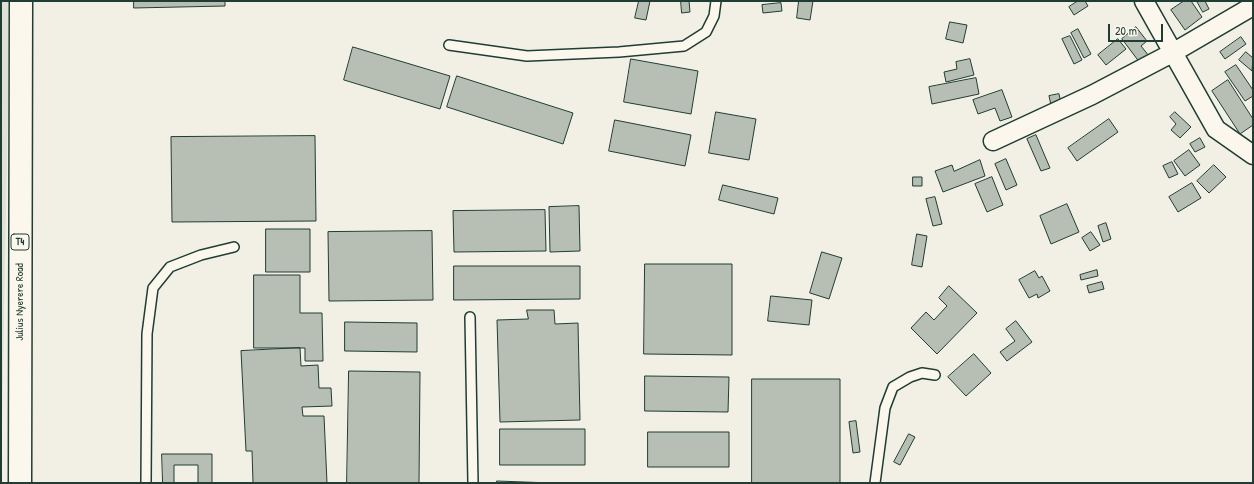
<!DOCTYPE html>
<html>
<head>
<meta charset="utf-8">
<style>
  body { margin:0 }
  #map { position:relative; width:1254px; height:484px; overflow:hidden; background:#f2f0e5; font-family:"Patrick Hand",sans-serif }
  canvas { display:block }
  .frame { position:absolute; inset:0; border:2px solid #1f3d34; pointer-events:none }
  .scale { position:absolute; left:1108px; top:24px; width:55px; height:18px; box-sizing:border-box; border:2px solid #1f3d34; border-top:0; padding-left:5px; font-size:12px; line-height:14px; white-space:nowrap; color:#1f3d34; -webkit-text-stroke:3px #fbf7ec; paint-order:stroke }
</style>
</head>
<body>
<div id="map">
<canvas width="1254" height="484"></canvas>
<div class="frame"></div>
<div class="scale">20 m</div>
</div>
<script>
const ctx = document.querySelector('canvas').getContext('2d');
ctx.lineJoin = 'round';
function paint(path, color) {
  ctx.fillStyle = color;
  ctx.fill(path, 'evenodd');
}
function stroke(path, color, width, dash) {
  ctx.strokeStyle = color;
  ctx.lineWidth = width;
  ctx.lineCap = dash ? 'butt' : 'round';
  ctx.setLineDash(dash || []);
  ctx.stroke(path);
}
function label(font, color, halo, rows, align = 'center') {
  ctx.font = font + ' "Patrick Hand",sans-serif';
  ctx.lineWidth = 3;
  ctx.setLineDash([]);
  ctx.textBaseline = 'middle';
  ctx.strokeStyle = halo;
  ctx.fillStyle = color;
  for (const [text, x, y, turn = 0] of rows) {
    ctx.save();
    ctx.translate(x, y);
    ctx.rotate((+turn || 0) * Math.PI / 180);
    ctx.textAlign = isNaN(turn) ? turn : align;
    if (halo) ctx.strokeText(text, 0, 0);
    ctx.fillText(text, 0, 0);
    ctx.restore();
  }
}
paint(new Path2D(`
  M1,1H10L1,479Z`), '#e0e1d6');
const building = new Path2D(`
  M134,1H225V6L134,8Z
  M639,1H650L646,20L635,18Z
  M681,1H689L690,12L682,13Z
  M799,1H813L810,20L797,18Z
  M1078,1H1085L1088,6L1074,15L1069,7Z
  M1184,1H1191L1202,17L1185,30L1171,10Z
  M1197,1H1205L1209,9L1203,12Z
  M781,3L782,11L763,13L762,5Z
  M950,22L967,25L963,43L946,39Z
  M1136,27L1147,41L1141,46L1149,56L1140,63L1122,39Z
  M1078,29L1091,54L1084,58L1071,33Z
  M1070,36L1082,60L1074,64L1062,39Z
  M1241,37L1246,44L1225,59L1220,52Z
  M1118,39L1126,49L1106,65L1098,55Z
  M353,47L450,76L440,109L344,80Z
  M1246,52L1253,58L1252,71L1239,60Z
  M631,59L698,71L691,114L624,102Z
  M970,59L974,75L946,82L944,72L957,69L956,62Z
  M1236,65L1253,90V96L1245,101L1225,72Z
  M457,76L573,113L563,144L447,107Z
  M976,78L979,94L932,104L929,87Z
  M1228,80L1253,119V125L1240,134L1212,91Z
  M1002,90L1012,117L1000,121L995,108L978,114L973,100Z
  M1059,94L1061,103L1051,105L1049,96Z
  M716,112L756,119L749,160L709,153Z
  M1175,112L1191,127L1180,138L1171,130L1176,124L1170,117Z
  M1109,119L1118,132L1077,161L1068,148Z
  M615,120L691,135L685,166L609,151Z
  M1036,135L1050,168L1041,171L1027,139Z
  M315,136L316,221L172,222L171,137Z
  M1200,138L1205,147L1195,152L1190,144Z
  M1189,150L1200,165L1185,176L1174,161Z
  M1006,159L1017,185L1006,190L995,164Z
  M980,160L985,176L943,192L935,171L952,165L954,171Z
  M1172,162L1178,174L1169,178L1163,166Z
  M1214,165L1226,177L1209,193L1197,181Z
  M913,177H922V186H913Z
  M992,177L1003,205L987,212L975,184Z
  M1192,183L1201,198L1178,212L1169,197Z
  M723,185L778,198L774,214L719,200Z
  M935,197L942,224L933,226L926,199Z
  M1067,204L1079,232L1051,244L1040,216Z
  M579,206L580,251L550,252L549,207Z
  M545,210L546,251L454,252L453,211Z
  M1106,223L1111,239L1103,242L1098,226Z
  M266,229H310V272H266Z
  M432,231L433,300L329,301L328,232Z
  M1091,232L1100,245L1090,251L1082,238Z
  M917,234L927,236L922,267L912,265Z
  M822,252L842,258L829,299L810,293Z
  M645,264H732V355L644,354Z
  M454,266H580V299L454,300Z
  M1097,270L1098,276L1081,280L1080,275Z
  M1035,271L1039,278L1042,276L1050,291L1038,298L1037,294L1029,298L1019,280Z
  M254,275H300V313H322L323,361H305V348H254Z
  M1102,282L1104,289L1089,293L1087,286Z
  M949,286L977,313L937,354L911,328L926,312L934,320L947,306L939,298Z
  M771,296L812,300L809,325L768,321Z
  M527,310H554L555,324L578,323L580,420L500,422L497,320L528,319Z
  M1016,321L1032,342L1007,361L1000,352L1015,341L1006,329Z
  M345,322L417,323V352L345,351Z
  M300,348L301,366L318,365L319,388H331L332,406L302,407L303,416H324L327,483H253L252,451H246L241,351Z
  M974,354L991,373L966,396L948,377Z
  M349,371L420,372L419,483H347Z
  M645,376L729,377L728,412L645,411Z
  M752,379H840V483H752Z
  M856,421L860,452L853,453L849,422Z
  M500,429H585V465H500Z
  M648,432H729V467H648Z
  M909,434L915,437L900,465L894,462Z
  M162,454H212V483H198V465H174V483H163Z
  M497,481L552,483H497Z`);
paint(building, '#b7beb3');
stroke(building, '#1f3d34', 1);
const service = new Path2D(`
  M449,45L527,56L619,52L684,46L706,32L714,16L716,1
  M470,317L473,483
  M146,483L147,334L153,288L170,267L201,255L234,247
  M875,483L885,408L893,387L910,377L922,373L935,375`);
const minor = new Path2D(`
  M1144,1L1216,129L1253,155
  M993,141L1092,95L1174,52L1253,6`);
const trunk = new Path2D(`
  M20,483L21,1`);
stroke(service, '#1f3d34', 12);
stroke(minor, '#1f3d34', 21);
stroke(trunk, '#1f3d34', 25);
stroke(service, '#fbf7ec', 9);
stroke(minor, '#fbf7ec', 18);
stroke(trunk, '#fbf7ec', 22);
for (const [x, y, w] of [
  [20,242,18]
]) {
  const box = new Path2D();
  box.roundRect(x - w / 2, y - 8, w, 16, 3);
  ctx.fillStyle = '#fbf7ec';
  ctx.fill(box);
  stroke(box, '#1f3d34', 1);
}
label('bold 10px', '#1f3d34', null, [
  ["T4",20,242]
]);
label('11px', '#1f3d34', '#fbf7ec', [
  ["Julius Nyerere Road",20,302,-90]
]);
</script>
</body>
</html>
